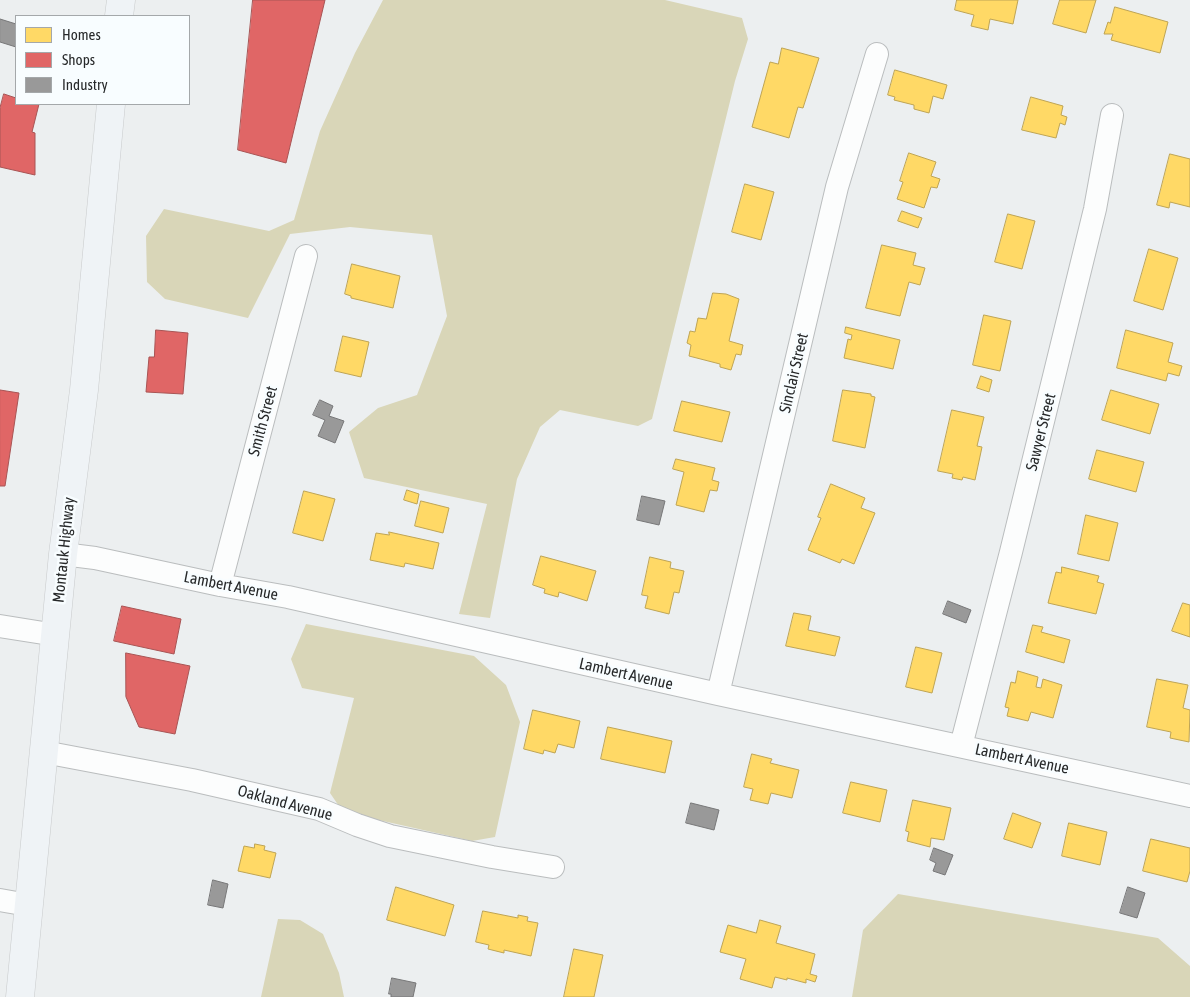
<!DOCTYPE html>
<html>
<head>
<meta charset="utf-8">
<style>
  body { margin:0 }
  #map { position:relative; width:1190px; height:997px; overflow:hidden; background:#eceff0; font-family:"Asap Condensed",sans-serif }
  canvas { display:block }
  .legend { position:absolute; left:15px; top:15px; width:175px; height:90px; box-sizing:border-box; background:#f8fdff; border:1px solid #a4a8aa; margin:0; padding:6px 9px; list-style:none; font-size:15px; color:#27292a }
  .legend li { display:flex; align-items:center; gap:10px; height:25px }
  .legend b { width:25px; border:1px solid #a4a8aa }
</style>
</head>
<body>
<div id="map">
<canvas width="1190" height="997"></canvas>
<ul class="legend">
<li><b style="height:14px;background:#ffd966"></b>Homes</li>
<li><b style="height:14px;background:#e06666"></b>Shops</li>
<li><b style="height:14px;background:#999"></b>Industry</li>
</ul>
</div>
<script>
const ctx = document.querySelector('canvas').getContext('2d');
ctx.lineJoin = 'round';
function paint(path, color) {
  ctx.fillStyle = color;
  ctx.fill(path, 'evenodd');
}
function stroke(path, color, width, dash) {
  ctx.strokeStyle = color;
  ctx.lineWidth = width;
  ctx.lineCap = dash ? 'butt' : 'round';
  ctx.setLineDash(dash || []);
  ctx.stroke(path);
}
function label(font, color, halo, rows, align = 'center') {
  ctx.font = font + ' "Asap Condensed",sans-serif';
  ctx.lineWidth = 5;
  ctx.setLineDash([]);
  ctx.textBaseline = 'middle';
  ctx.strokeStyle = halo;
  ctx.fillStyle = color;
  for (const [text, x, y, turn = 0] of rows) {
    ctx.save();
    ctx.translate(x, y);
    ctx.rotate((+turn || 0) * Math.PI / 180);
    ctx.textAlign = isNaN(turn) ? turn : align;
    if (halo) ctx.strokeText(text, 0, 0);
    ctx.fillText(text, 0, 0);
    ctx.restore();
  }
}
paint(new Path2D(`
  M383,0H665L742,18L748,39L735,81L652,419L638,426L560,410L540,427L517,479L490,618L459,614L487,504L364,478L349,432L378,408L417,395L447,316L432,235L350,227L290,234L248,318L165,299L147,282L146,236L164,209L269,231L294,220L320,131L355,53Z
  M306,624L474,656L506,685L520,722L495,837L472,841L343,812L330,793L354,698L302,688L291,659Z
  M898,894L1158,938L1190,966V997H852L863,930Z
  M278,919L300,920L323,934L339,973L344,997H261Z`), '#d9d6b8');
const homes = new Path2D(`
  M957,0H1018L1013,24L990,19L988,30L971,26L974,15L955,10Z
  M1060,0H1096L1086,33L1053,24Z
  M1115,7L1168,22L1160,53L1111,40L1113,34H1104L1108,22L1110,23Z
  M782,48L819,58L803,108L798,107L789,138L752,127L770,62L778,64Z
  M895,70L947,85L943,99L933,96L929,113L914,109V105L894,100L895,97L888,95Z
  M1031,97L1063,106L1061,115L1067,117L1065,125L1060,123L1056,138L1022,130Z
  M909,153L936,162L931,176L940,179L937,188L931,187L924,208L897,199L903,182L900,181Z
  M1170,154L1190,159V207L1170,202L1169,208L1157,205Z
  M745,184L774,192L761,240L732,232Z
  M902,211L922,218L918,228L898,221Z
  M1008,214L1035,221L1022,269L995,262Z
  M882,245L916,253L913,265L925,268L920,285L909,282L900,316L866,308Z
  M1149,249L1178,258L1163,310L1134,301Z
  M352,264L400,276L393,308L351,298V296L345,294Z
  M713,293L726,294L739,299L729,341L743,345L741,355L736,354L731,370L720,367V364L689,356L691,345L687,343L690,331L695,332L698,318L706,319Z
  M984,315L1011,321L1000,371L973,365Z
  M846,327L900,340L893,369L844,358L848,339L851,340L852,335L845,333Z
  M1126,330L1173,343L1168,362L1182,366L1179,376L1168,373L1166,381L1117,368Z
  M343,336L369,342L361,377L335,371Z
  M981,376L992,380L989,392L977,388Z
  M843,390L871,394V396L875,397L865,448L833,441Z
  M1111,390L1159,404L1150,434L1102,420Z
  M682,401L730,412L722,442L674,431Z
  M952,410L984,417L977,446L982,447L975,480L963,477L962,480L952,478L953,474L938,471Z
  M1097,450L1144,462L1136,492L1089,479Z
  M676,459L715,468L712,480L719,482L717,491L710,490L704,512L676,505L684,472L673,469Z
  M831,484L865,498L861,508L875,513L854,564L842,559L840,563L808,550L821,518L818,517Z
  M407,490L419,494L417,504L404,500Z
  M304,491L335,499L323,541L293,533Z
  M421,501L449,508L443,533L415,526Z
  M1086,515L1118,523L1109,561L1078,554Z
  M389,532L439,543L433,569L405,563L404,567L370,560L376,533L389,535Z
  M541,556L596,571L587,601L559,592L558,597L544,593L545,589L533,585Z
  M650,557L671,562L670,568L684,571L679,593L674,592L669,614L645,608L648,596L642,595Z
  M1062,567L1099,576L1097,582L1104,584L1096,614L1048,603L1056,572L1061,573Z
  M1183,603L1190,605V637L1172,631Z
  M794,613L811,616L808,630L840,637L835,656L786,646Z
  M1033,625L1043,627L1041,632L1070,640L1064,663L1026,652Z
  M916,647L942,653L932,693L906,687Z
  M1018,671L1038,677L1036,687L1041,688L1043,679L1062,685L1053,718L1031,712L1028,721L1007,716L1009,708L1005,707L1011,682L1015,683Z
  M1157,679L1188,685L1183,708L1190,710L1189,742L1170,738L1171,732L1147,727Z
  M533,710L580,721L574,748L558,744L555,753L544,750L543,754L524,749Z
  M608,727L672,741L665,773L601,759Z
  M752,754L772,759L770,763L799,770L792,798L771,793L768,804L750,800L753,789L744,787Z
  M851,782L887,790L880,822L843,813Z
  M913,800L951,808L944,840L931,838L930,847L907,841L909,832L906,831Z
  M1013,813L1041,823L1032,848L1004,839Z
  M1069,823L1107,832L1100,865L1062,856Z
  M1151,839L1190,848V871L1187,882L1143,871Z
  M255,844L265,846L264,850L276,853L270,878L238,871L244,846L254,848Z
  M396,887L454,905L445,936L387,920Z
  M483,911L518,918V915L528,917L527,921L538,923L531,956L504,950V953L488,949L489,945L476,942Z
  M760,920L781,926L776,943L815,954L810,974L817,976L815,982L806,979V983L787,978V980L775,977L772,988L740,979L746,959L720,952L728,925L756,933Z
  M574,949L603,955L594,997H564Z`);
paint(homes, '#ffd966');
stroke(homes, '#bea454', 1);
const shops = new Path2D(`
  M253,0H325L286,163L238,150Z
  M4,94L16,98V104H39L32,132L35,133V175L0,167V108Z
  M156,330L188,333L183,394L146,392L149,357H154Z
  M0,390L19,393L5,486H0Z
  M122,606L181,619L174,654L114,641Z
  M126,653L190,666L175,734L139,727L126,697Z`);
paint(shops, '#e06666');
stroke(shops, '#a85454', 1);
const industry = new Path2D(`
  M0,19L16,24V47L0,42Z
  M320,400L333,406L329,416L344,421L335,443L318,436L325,420L313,415Z
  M642,496L665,501L659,525L637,520Z
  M948,601L971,610L966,623L943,614Z
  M691,803L719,810L714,830L686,823Z
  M934,848L953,855L945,875L933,871L936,863L930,860Z
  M213,880L228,884L223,908L208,905Z
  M1128,887L1145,893L1137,918L1120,913Z
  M392,978L416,983L413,997H391V994H389Z`);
paint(industry, '#999');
stroke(industry, '#777778', 1);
const minor = new Path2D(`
  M63,554L95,558L220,585L288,597L718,694L1190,796
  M220,585L306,256
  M0,626L56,635
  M718,694L837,187L877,54
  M961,746L1011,552L1095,209L1112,115
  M44,752L192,780L319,809L357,825L390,836L492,857L553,867
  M0,900L28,905`);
const major = new Path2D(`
  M119,16L121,0
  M20,997L63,554L84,390L111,104`);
stroke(minor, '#babdbe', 24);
stroke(major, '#c8cacb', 29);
stroke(minor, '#fcfdfd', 22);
stroke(major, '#eff3f6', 28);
label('16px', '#27292a', '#f8fdff', [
  ["Sinclair Street",794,373,-77],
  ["Smith Street",263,421,-75],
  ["Sawyer Street",1041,432,-76],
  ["Montauk Highway",64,550,-84],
  ["Lambert Avenue",231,586,11],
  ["Lambert Avenue",626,674,13],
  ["Lambert Avenue",1022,759,12],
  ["Oakland Avenue",285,803,15]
]);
</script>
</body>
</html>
